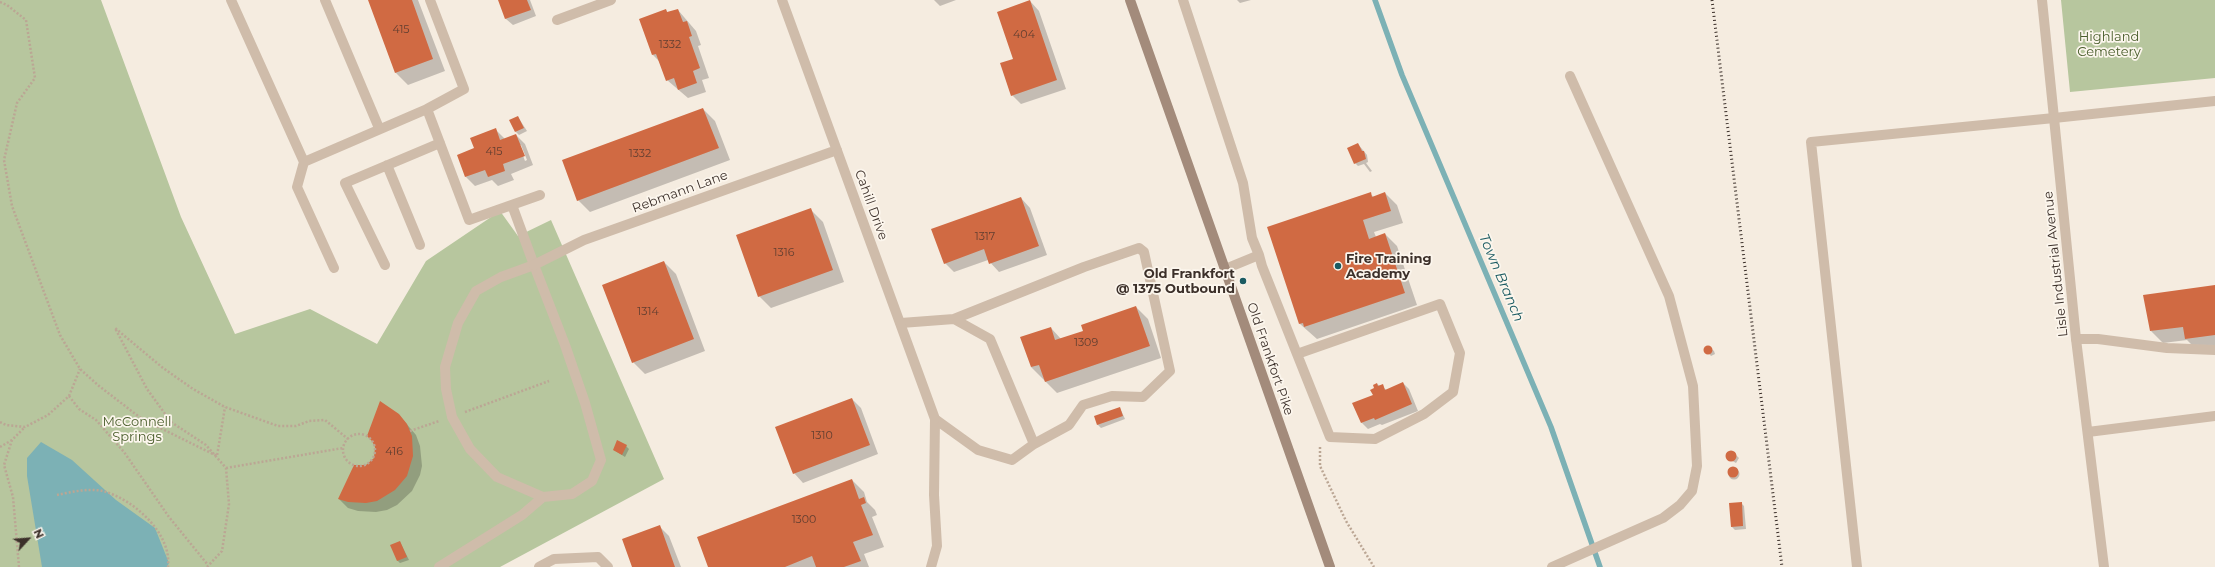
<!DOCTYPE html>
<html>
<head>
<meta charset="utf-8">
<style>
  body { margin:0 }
  #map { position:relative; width:2215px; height:567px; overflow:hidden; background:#f5ece0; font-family:Montserrat,sans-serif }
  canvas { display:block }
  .north { position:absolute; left:8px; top:519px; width:40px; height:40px; -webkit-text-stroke:3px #fcf6ed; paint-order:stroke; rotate:64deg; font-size:11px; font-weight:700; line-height:16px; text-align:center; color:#3c302a }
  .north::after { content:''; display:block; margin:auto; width:14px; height:18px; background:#3c302a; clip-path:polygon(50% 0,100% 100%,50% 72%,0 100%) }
</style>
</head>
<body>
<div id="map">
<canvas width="2215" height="567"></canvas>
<div class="north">N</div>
</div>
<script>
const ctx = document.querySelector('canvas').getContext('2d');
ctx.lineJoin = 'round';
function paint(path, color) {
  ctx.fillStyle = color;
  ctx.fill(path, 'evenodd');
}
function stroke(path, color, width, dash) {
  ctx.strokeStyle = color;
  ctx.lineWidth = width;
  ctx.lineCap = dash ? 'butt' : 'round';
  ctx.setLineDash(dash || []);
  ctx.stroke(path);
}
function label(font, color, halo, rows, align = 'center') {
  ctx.font = font + ' Montserrat,sans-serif';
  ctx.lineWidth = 3.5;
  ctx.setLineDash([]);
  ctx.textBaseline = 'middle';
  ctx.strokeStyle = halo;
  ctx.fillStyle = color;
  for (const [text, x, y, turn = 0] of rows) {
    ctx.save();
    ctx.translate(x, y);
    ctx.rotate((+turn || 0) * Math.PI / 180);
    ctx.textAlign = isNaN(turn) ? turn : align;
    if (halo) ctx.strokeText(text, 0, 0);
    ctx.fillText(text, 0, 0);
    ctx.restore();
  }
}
paint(new Path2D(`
  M0,0H101L181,217L235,334L310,309L377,344L426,261L500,211L518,236L551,220L664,479L500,567H0Z
  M2061,0H2215V78L2070,92Z`), '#b7c69e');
paint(new Path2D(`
  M41,442L72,460L116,500L155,528L169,563L167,567H42L27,476V458Z`), '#7cb1b5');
paint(new Path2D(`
  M369,0H418L445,71L408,85L396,73Z
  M499,0H530L536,16L513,25L506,19Z
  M934,0H956L940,6Z
  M1237,0H1251L1240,3Z
  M1030,1L1039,11L1066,89L1021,104L1012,95L1015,60Z
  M666,10L668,13L678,10L696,31L701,45L698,46L709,78L702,80L706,92L688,98L667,80L660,62L653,55Z
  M703,109L715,121L730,160L590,212L578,200Z
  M518,117L527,131L519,135L516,132Z
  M496,130L505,139L516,135L525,144L533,165L511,174L514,180L498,186L492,180L475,186L466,177L475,149ZM519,145H521L527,160L525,161Z
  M1358,144L1367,155L1368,162L1366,163L1372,171L1370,172L1364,164L1358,166L1355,163Z
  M1385,193L1397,205L1403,223L1374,232L1376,237L1385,234L1397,246L1417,305L1317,339L1300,324L1268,228L1370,194L1374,197Z
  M1021,198L1030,208L1047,255L999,272L988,260L954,272L945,263Z
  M811,210L823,222L844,282L771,308L759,296Z
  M664,262L676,274L705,351L645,374L633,362Z
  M2215,286V349L2198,351L2187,340L2163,343L2151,331Z
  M1136,307L1148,319L1161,358L1057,393L1031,367L1051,328L1061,339L1085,331Z
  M1708,346L1714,351L1715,354L1711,356L1705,349Z
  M1403,383L1409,389L1418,411L1382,425L1380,424L1368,429L1362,423L1377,384L1387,390Z
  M852,399L861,408L878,454L803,483L794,473Z
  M1120,408L1125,419L1101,428L1098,425L1095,417Z
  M398,414L416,435L420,446L422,466L420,475L412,491L397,505L387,510L376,512L358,511L348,508L339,499L375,458Z
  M626,446L629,449L625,457L614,450Z
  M1733,452L1739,458L1736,463L1729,459L1727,454Z
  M1728.5 474a5.5 5.5 0 1 1 11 0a5.5 5.5 0 1 1-11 0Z
  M852,480L864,492L867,502L875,510L877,515L872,517L884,547L864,554L869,567H709Z
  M1741,503L1744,506L1746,529L1735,530L1732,527Z
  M660,527L669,536L681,567H633Z
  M400,542L409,560L400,563L397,560Z`), '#0003');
stroke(new Path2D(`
  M1375,0L1402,75L1551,427L1600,567`), '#7cb1b5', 5.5);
paint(new Path2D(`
  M368,0H412L433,59L395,73Z
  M498,0H527L531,10L505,19Z
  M1030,0L1057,80L1011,96L1000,63L1013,59L997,12Z
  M666,9L667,12L678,9L683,22L687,21L692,36L689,37L700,68L693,71L697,83L678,90L674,78L666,81L656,54L652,55L639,19Z
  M703,108L719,148L577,201L562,160Z
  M518,116L524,128L515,132L509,120Z
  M496,128L500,140L516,134L525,156L503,164L505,171L488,177L485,170L465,177L457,155L474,148L470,138Z
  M1358,143L1362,151H1364L1366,159L1354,164L1347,148Z
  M1371,192L1372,197L1385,192L1391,211L1363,220L1369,239L1385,233L1405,293L1304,327L1303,323L1299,324L1267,227Z
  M1021,197L1039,246L989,264L984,249L944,264L931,229Z
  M811,208L833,270L758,297L736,235Z
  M664,261L694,339L632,363L602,285Z
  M2215,285V335L2185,339L2183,327L2150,331L2143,295Z
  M1136,306L1150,346L1045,382L1039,365L1031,367L1020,337L1051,327L1055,340L1083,331L1081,325Z
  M1703.5 350a4.5 4.5 0 1 1 9 0a4.5 4.5 0 1 1-9 0Z
  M1403,382L1412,404L1375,420L1374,418L1361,423L1352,403L1373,395L1370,390L1374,388L1373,385L1377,383L1378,386L1383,384L1385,390Z
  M852,398L870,445L793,474L775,427Z
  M380,401L399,414L407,424L412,436L413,456L407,476L395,490L377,501L366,503L348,502L338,499L354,465H366L374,458L375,447L372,441L367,436Z
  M1120,407L1123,416L1097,425L1094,416Z
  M617,440L627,445L622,455L613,450Z
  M1725.5 456a5.5 5.5 0 1 1 11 0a5.5 5.5 0 1 1-11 0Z
  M1727.5 472a5.5 5.5 0 1 1 11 0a5.5 5.5 0 1 1-11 0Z
  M852,479L859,499L864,497L866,503L861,505L873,535L853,542L861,561L844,567H816L812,556L785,567H708L697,537Z
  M1742,502L1743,526L1731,527L1729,503Z
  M660,525L675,567H632L622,539Z
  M400,541L407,557L397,561L390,545Z`), '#d06a43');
stroke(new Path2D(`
  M0,2L7,5L26,20L35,78L17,103L4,160L12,206L60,335L80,369L99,386L142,419L217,456L225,407
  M69,396L79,409L96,420L124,452L169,517L208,565
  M465,412L549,381
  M0,422L6,425L25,427L48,415L69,396L80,369
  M410,431L439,421
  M343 450a16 16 0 1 1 32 0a16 16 0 1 1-32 0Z
  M0,447L12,440
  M1320,447V466L1346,521L1374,567
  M226,468L343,448
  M57,495C71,492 88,488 103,491C133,499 172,533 168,567
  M19,567L13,497L4,465L12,440L25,427
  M207,567L222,551L229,504L226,468L206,445L171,422L147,389L115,328L163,368L193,389L225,407L278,426H296L309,421L325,420L348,439`), '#bba694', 2.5, [2, 2]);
stroke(new Path2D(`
  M231,0L304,162L427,109
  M325,0L379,128
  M430,0L464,89L427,109L469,220L540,195
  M1183,0L1243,183L1252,238L1259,255
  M557,20L611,0
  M304,162L297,187L334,268
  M387,165L420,245
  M512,205L534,265L565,345L585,403L601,460L592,481L572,494L543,497L497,477L470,449L452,417L446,389L445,367L458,323L476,291L501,277L534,265
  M385,265L345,183L440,143
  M1225,269L1259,255L1262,266L1330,437L1375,439L1424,414L1453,392L1460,353L1440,304L1297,354
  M954,319L1084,267L1139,248L1144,252L1170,371L1143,397L1112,396L1083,405L1069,425L1034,444
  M901,323L954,319L990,339L1034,444L1012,460L978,450L935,419
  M2076,339H2098L2167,348L2215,350
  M2088,432L2215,416
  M439,567L522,515L543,497
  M539,567L554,559L598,557L608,567
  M931,567L937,546L934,495L935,419
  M1552,567L1663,518L1680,505L1692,491L1697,466L1693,386L1669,296L1570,76
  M1857,567L1811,142L2054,118L2042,0`), '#cfbcaa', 10);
stroke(new Path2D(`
  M782,0L935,419
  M534,265L584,240L837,150
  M2104,567L2076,339L2054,118L2215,101`), '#cfbcaa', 10);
stroke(new Path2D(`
  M1130,0L1330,567`), '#a38b7b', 10);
stroke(new Path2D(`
  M1712,0L1782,567`), '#3c302a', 3, [1, 3]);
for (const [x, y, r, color] of [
  [1338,266,4,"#1b5b62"],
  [1243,281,4,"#1b5b62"]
]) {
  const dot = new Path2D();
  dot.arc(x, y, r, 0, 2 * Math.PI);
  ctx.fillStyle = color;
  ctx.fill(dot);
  stroke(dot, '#fcf6ed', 1.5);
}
label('11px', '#613e30', null, [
  ["415",401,30],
  ["404",1024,35],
  ["1332",670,45],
  ["415",494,152],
  ["1332",640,154],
  ["1317",985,237],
  ["1316",784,253],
  ["1314",648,312],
  ["1309",1086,343],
  ["1310",822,436],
  ["416",394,452],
  ["1300",804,520]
]);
label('13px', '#495d2b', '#fcf6ed', [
  ["Highland",2109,37],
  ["Cemetery",2109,52],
  ["McConnell",137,422],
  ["Springs",137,437]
]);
label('13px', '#3c302a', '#fcf6ed', [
  ["Rebmann Lane",680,192,-20],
  ["Cahill Drive",871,205,70],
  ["Lisle Industrial Avenue",2056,264,-96],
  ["Old Frankfort Pike",1270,359,71]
]);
label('bold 13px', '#3c302a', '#fcf6ed', [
  ["Fire Training",1346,259],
  ["Academy",1346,274],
  ["Old Frankfort",1235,274,"right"],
  ["@ 1375 Outbound",1235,289,"right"]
], 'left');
label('italic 14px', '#1b5b62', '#fcf6ed', [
  ["Town Branch",1501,278,67]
]);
</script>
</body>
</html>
